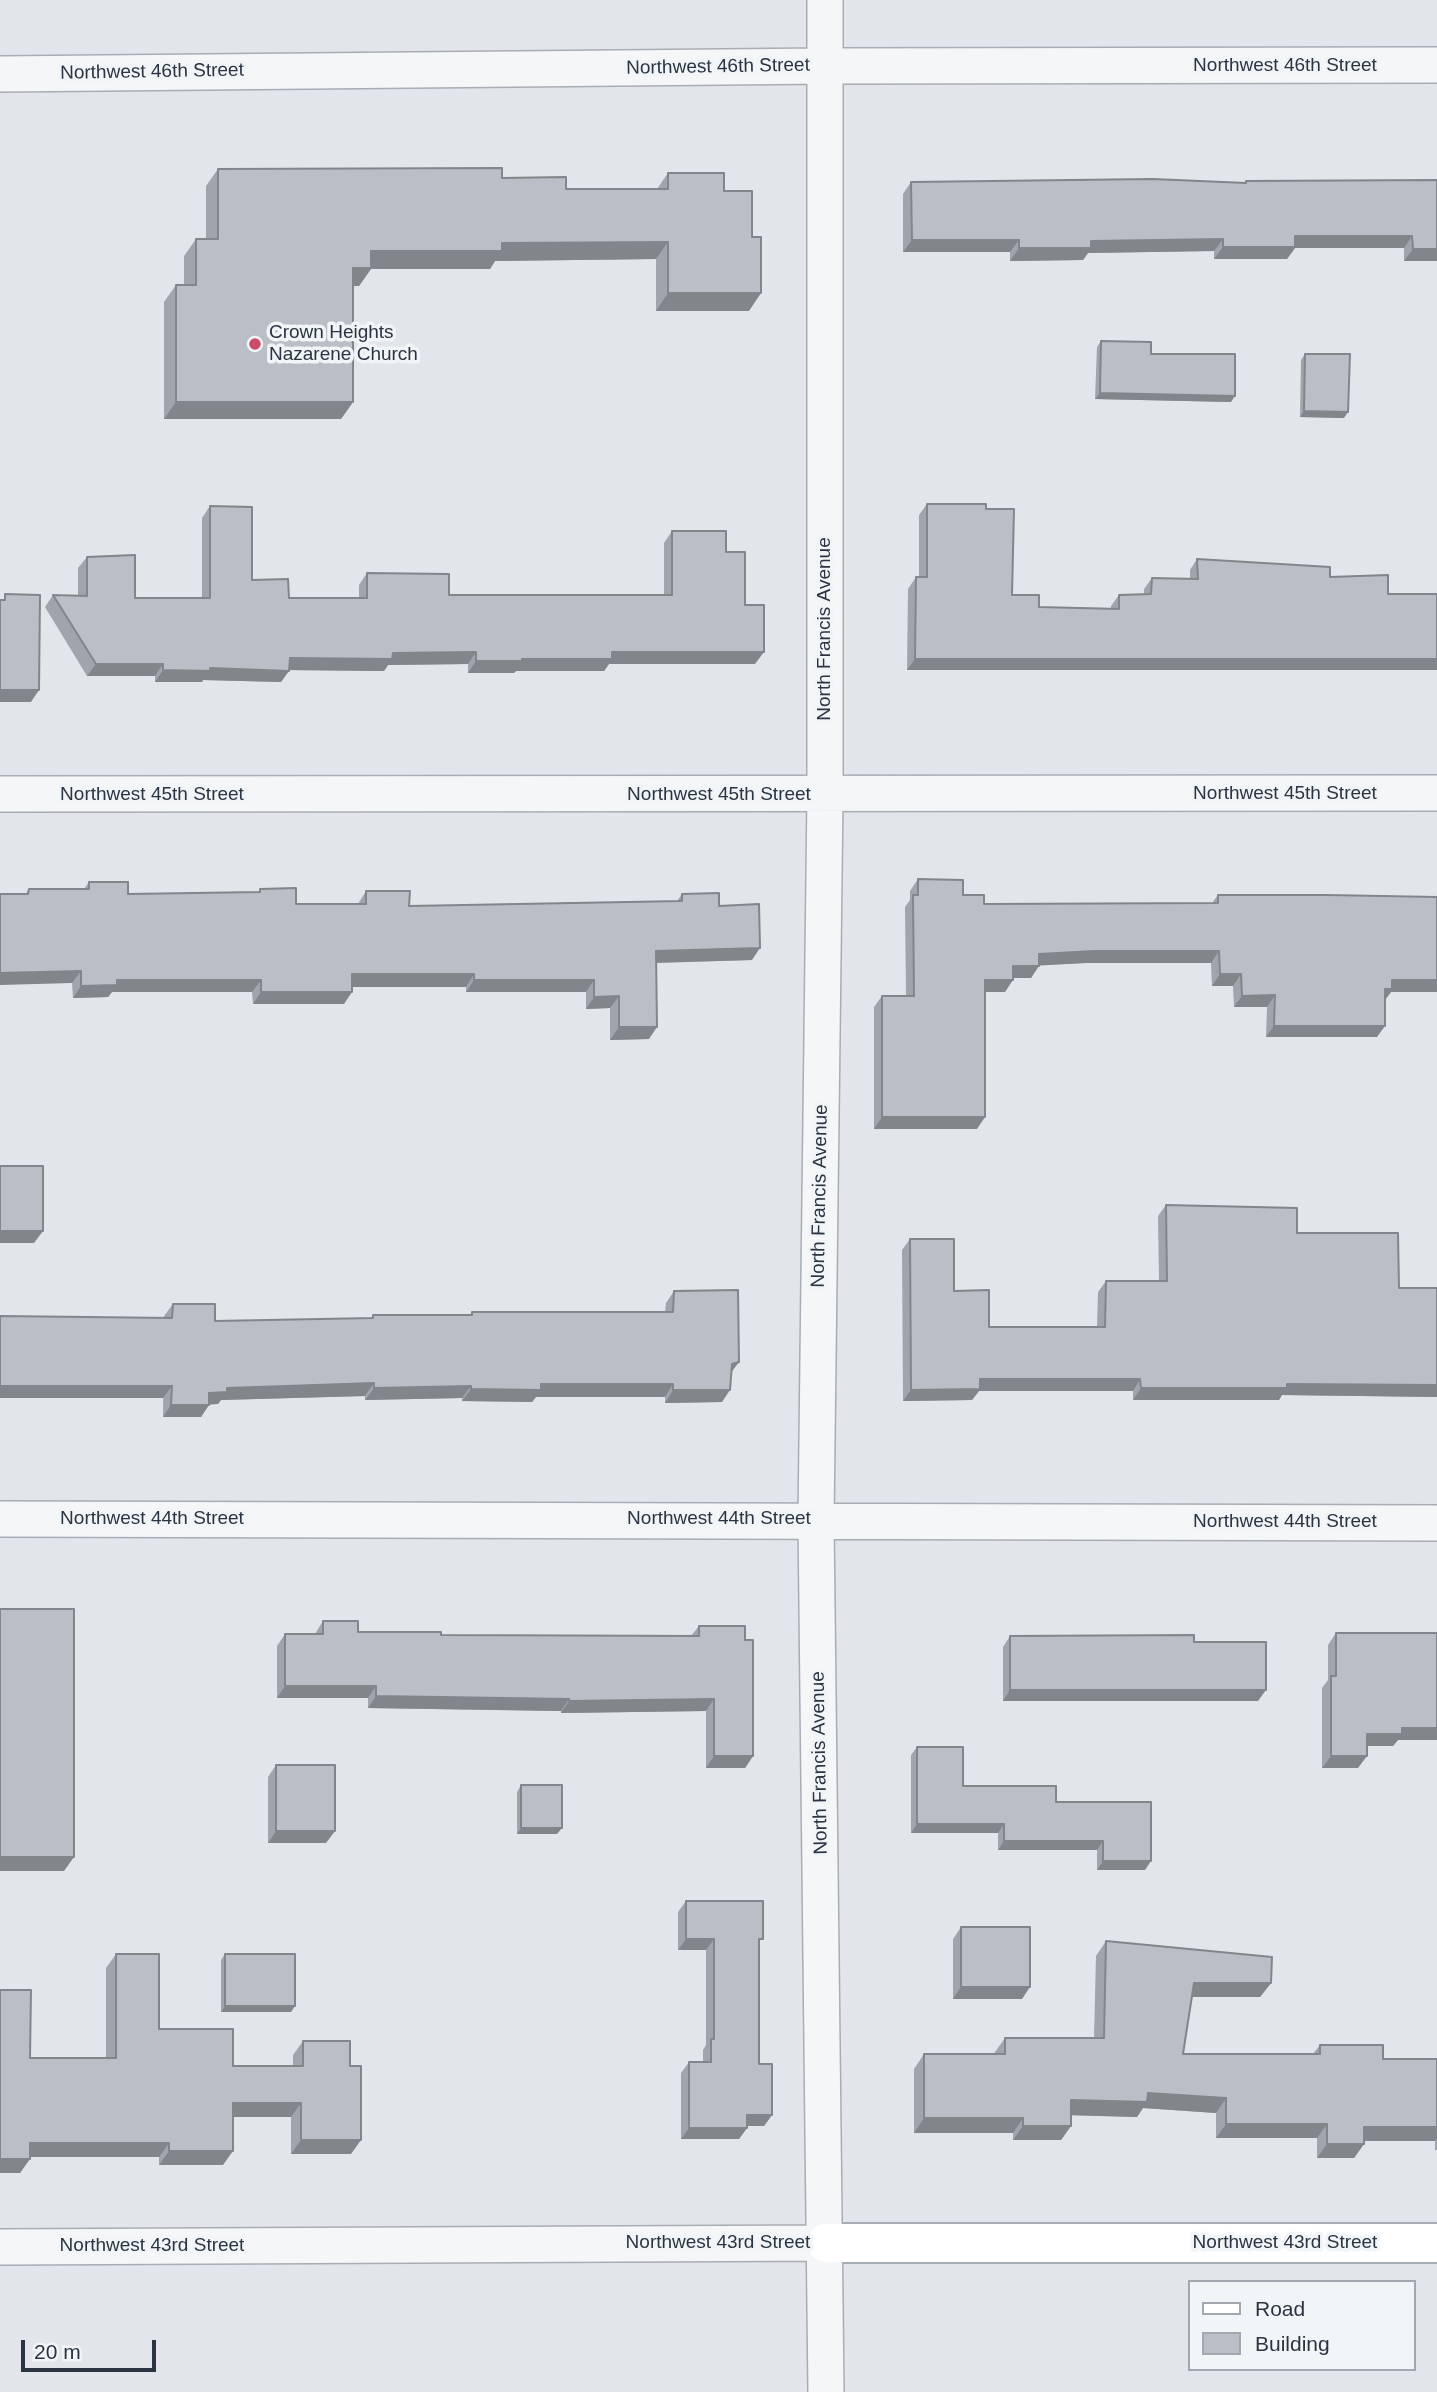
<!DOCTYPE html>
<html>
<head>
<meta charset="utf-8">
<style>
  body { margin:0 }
  #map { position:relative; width:1437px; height:2392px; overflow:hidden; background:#e2e6ea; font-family:Helvetica,sans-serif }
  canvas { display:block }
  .legend { position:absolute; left:1188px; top:2280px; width:228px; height:91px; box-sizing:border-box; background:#f2f5f7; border:2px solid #a2a8af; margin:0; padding:9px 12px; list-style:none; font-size:21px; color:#2b3442 }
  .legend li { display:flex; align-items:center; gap:14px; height:35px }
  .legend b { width:35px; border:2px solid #a2a8af }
  .scale { position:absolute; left:21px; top:2340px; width:135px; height:32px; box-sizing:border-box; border:4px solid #2b3442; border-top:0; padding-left:9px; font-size:21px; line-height:24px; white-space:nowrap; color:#2b3442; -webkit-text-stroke:5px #f2f5f7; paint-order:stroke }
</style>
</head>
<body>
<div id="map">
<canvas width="1437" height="2392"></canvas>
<ul class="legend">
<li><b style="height:9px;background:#fff"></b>Road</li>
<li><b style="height:19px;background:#babfc7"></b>Building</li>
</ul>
<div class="scale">20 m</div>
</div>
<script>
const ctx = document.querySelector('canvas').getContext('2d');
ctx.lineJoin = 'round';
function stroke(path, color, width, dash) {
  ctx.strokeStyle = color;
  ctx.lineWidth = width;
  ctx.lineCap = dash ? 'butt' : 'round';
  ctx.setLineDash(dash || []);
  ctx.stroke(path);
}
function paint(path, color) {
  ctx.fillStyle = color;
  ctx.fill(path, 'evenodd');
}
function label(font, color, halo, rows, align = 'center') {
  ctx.font = font + ' Helvetica,sans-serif';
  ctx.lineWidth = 7;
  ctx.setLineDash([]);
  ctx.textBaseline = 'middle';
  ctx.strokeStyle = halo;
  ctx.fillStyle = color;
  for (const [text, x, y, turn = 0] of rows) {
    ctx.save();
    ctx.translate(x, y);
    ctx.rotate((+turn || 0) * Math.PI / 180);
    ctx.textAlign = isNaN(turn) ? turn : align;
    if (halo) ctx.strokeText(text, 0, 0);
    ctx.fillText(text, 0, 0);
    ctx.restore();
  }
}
const street = new Path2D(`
  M825,0V795L816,1520L826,2392
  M0,74L825,66L1437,65
  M0,794L1437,793
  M0,1519L1437,1523
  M0,2247L826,2243`);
const secondary = new Path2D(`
  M826,2243H1437`);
stroke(street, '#a7adb4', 38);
stroke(secondary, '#a7adb4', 42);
stroke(street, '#f5f6f8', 35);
stroke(secondary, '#fff', 38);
paint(new Path2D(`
  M218,169L502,178L566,189H657L668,173L724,191L749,311H656V259L495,261L490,269H371L359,286H353V402L341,419H164V302L176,285H184V256L196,239H206V186Z
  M1437,180V261H1404V248H1295L1287,259H1214V251L1088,253L1083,260L1010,261V252H903V194L911,182L1244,183L1246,181Z
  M1101,341L1151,354L1231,402L1095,399L1097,347Z
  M1305,354L1344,418L1300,417L1301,360Z
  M927,504L986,509L1012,595L1039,607L1111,608V606L1119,595L1144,594V589L1152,578L1190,579V570L1197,559L1330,577L1388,594L1437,670H907L908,589L916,577H919V515Z
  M210,506L252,580L289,598H359V585L367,573L449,595H664V543L672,531L726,552L745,605L755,664H609L604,671H516L514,673H468V664L388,665L384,671L289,670L281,682L203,680L202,682H155V676H87L45,607L53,595H78V568L87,557L135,598H202V518Z
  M918,879L963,895L984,904L1212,903L1218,895L1437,992H1391L1385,1000L1377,1037H1266L1267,1007H1234L1233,986H1212L1211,963H1086L1039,965L1031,978H1013L1005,992H985L977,1129H874V1007L882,996H906L905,907L910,900V891Z
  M89,882L128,894L258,892L260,889L296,904H358L366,891L409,906L677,901L682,894L719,906L752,960L656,963L649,1039L610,1040V1008L586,1009V992H466V987H352L344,1004H253L252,992H112L108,997L73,998L72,983L26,894L29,889H84Z
  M1166,1205L1297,1233L1399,1288H1437V1397L1282,1395L1279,1400H1133V1391H979L972,1400L903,1401L902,1250L910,1239L954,1291L989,1327H1097L1098,1292L1106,1281H1159L1158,1216Z
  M674,1291L731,1373L722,1402L665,1403V1397H536L532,1402L462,1401V1398L365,1400V1396L221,1400L218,1404H209L201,1417H163L164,1316L173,1304L215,1321L371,1318L373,1315H470L472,1312H665L666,1303Z
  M323,1621L358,1632L441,1635L691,1636L699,1626L745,1640L753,1756L745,1768H706V1711L561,1713V1711L368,1708V1698H277V1646L285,1634H315Z
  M1336,1633L1437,1740H1398L1393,1746H1367L1358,1768H1322V1688L1328,1680V1645Z
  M1010,1636L1194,1642L1258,1701H1003V1647Z
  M917,1747L963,1786L1056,1802L1145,1870H1097V1850H998V1833H911V1755Z
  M276,1765L326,1843H268V1777Z
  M521,1785L557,1834H517V1792Z
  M686,1901L759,1944V2064L772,2115L764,2126H747V2128L739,2139H681V2073L689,2062H703V2050L706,2045V1950H678V1912Z
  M961,1927L1022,1999H953V1939Z
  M1106,1941L1271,1983L1260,1997H1192L1183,2054H1313L1320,2045L1383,2059H1437V2150H1435V2141H1364V2144L1354,2158H1317V2138H1216V2113L1143,2108L1137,2117L1071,2115V2126L1061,2140H1013V2133H914V2069L924,2054H995V2052L1005,2038H1094L1096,1956Z
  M116,1954L159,2029L233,2066H293V2055L303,2041L351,2154H291V2117H233L223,2165H159V2157H30L20,2173H0L30,2058H106V1968Z
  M225,1954L291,2012H221V1960Z`), '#a0a4ab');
paint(new Path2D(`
  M1295,236H1412L1404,248H1295L1287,259H1214L1223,247Z
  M1223,239L1214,251L1088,253L1083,260L1010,261L1019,248L1091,241Z
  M912,240H1019L1010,252H903Z
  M668,242L656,259L495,261L490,269H371L359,286H341L353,268L371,251L502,243Z
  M1413,249H1437V261H1404Z
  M668,293H761L749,311H656Z
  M1100,393L1235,396L1231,402L1095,399Z
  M176,402H353L341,419H164Z
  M1304,411L1348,412L1344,418L1300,417Z
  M476,652L468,664L388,665L384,671L281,670L290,658L393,653Z
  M612,652H764L755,664H609L604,671H516L514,673H468L476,661Z
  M915,659H1437V670H907Z
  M96,664H163L155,676H87Z
  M210,668L289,671L281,682L203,680L202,682H155L163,670Z
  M0,690H39L31,702H0Z
  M760,948L752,960L648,963L656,951Z
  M1094,951H1219L1211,963H1086L1031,966L1039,954Z
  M1013,966H1039L1031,978H1005Z
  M81,971L72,983L0,985V973Z
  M352,974H474L466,987H344Z
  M1220,974H1241L1233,986H1212Z
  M117,980H261L252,992H112L108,997L73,998L81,986Z
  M474,980H594L586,992H466Z
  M985,980H1013L1005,992H976Z
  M1392,980H1437V992H1391L1384,1001L1385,989Z
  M261,992H352L344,1004H253Z
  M1275,995L1267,1007H1234L1242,996Z
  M619,996L610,1008L586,1009L594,997Z
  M1274,1026H1385L1377,1037H1266Z
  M619,1027H657L649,1039L610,1040Z
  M882,1117H985L977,1129H874Z
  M0,1231H43L34,1243H0Z
  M739,1362L730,1374L732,1364Z
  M980,1379H1140L1133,1391H979L972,1400L903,1401L911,1390Z
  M374,1383L365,1396L221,1400L218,1404L205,1405H209L201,1417H163L171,1405L227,1388Z
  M541,1384H673L665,1397H536L532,1402L462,1401L471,1389Z
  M1287,1384L1437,1385V1397L1282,1395L1279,1400H1133L1141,1388Z
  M0,1386H172L163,1398H0Z
  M471,1386L462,1398L365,1400L374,1388Z
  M673,1390H730L722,1402L665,1403Z
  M285,1686H376L368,1698H277Z
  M1010,1690H1266L1258,1701H1003Z
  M376,1696L569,1699L561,1711L368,1708Z
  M714,1699L706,1711L561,1713L569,1701Z
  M1402,1728H1437V1740H1398L1393,1746H1358L1367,1734Z
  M714,1756H753L745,1768H706Z
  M1331,1756H1367L1358,1768H1322Z
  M917,1824H1004L998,1833H911Z
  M521,1828H562L557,1834H517Z
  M276,1831H335L326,1843H268Z
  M1004,1841H1103L1097,1850H998Z
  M0,1857H74L64,1871H0Z
  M1103,1861H1151L1145,1870H1097Z
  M686,1939H714L706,1950H678Z
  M1194,1983H1271L1260,1997H1184Z
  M961,1987H1030L1022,1999H953Z
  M225,2006H295L291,2012H221Z
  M1148,2093L1226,2098L1216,2113L1143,2108L1137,2117L1061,2115L1071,2100Z
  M233,2103H301L291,2117H223Z
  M747,2115H772L764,2126H739Z
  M924,2118H1023L1013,2133H914Z
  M1226,2124H1327L1317,2138H1216Z
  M1023,2126H1071L1061,2140H1013Z
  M1364,2127H1437V2139L1435,2141H1354Z
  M689,2128H747L739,2139H681Z
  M301,2140H361L351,2154H291Z
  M30,2143H169L159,2157H20Z
  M1327,2144H1364L1354,2158H1317Z
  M169,2151H233L223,2165H159Z
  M0,2159H30L20,2173H0Z`), '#82868b');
const building = new Path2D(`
  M502,168V178L566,177V189H668V173H724V191H752V237H761V293H668V242L502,243V251H371V268H353V402H176V285H196V239H218V169Z
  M1153,179L1246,183V181L1437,180V249H1413L1412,236H1295V247H1223V239L1091,241V248H1019V240H912L911,182Z
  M1101,341L1151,342V354H1235V396L1100,393Z
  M1305,354H1350L1348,412L1304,411Z
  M927,504H986V509H1014L1012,595H1039V607L1119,609V595L1151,594L1152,578L1198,579L1197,559L1330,567V577L1388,575V594H1437V659H915L916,577H927Z
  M210,506L252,507V580L288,579L289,598H367V573L449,574V595H672V531H726V552H745V605H764V652H612V659H522V661H476V652L393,653L392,659L290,658L289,671L210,668V671L163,670V664H96L53,595L87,596V557L135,555V598H210Z
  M5,594L40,595L39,690H0V600H5Z
  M918,879L963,880V895H984V904L1218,903V895H1326L1437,897V980H1392V989H1385V1026H1274L1275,995L1242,996L1241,974H1220L1219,951H1094L1039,954V966H1013V980H985V1117H882V996H914L913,895H918Z
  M89,882H128V894L260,892V889L296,888V904H366V891H410L409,906L682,901V894L719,893V906L759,904L760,948L656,951L657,1027H619V996L594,997V980H474V974H352V992H261V980H117V985L81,986V971L0,973V894H28L29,889H89Z
  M0,1166H43V1231H0Z
  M1166,1205L1297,1208V1233H1398L1399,1288H1437V1385L1287,1384V1388H1141L1140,1379H980V1389L911,1390L910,1239H954V1291L989,1290V1327H1105L1106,1281H1167Z
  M738,1290L739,1362L732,1364L730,1390H673V1384H541V1390L471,1389V1386L374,1388V1383L227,1388V1392L209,1393V1405H171L172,1386H0V1316L172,1318L173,1304H215V1321L373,1318V1315H472V1312H673L674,1291Z
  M0,1609H74V1857H0Z
  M323,1621H358V1632H441V1635L699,1636V1626H745V1640H753V1756H714V1699L569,1701V1699L376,1696V1686H285V1634H323Z
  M1336,1633H1437V1728H1402V1734H1367V1756H1331V1676H1336Z
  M1194,1635V1642H1266V1690H1010V1636Z
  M917,1747H963V1786H1056V1802H1151V1861H1103V1841H1004V1824H917Z
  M276,1765H335V1831H276Z
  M521,1785H562V1828H521Z
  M686,1901H763V1939H759V2064H772V2115H747V2128H689V2062H711V2039H714V1939H686Z
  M961,1927H1030V1987H961Z
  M1106,1941L1272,1957L1271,1983H1194L1183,2054H1320V2045H1383V2059H1437V2127H1364V2144H1327V2124H1226V2098L1148,2093L1147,2102L1071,2100V2126H1023V2118H924V2054H1005V2038H1104Z
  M116,1954H159V2029H233V2066H303V2041H350V2066H361V2140H301V2103H233V2151H169V2143H30V2159H0V1990H31L30,2058H116Z
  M225,1954H295V2006H225Z`);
paint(building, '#babfc7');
stroke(building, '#82868b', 2);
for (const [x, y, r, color] of [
  [255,344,7,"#ca4d65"]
]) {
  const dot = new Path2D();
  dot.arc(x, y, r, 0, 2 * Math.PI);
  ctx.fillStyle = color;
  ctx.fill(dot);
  stroke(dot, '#f2f5f7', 2.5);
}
label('19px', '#2b3442', '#f2f5f7', [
  ["Northwest 46th Street",1285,66],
  ["Northwest 46th Street",718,67,-1],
  ["Northwest 46th Street",152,72,-1],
  ["North Francis Avenue",825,629,-90],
  ["Northwest 45th Street",1285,794],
  ["Northwest 45th Street",152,795],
  ["Northwest 45th Street",719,795],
  ["North Francis Avenue",820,1196,-89],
  ["Northwest 44th Street",152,1519],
  ["Northwest 44th Street",719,1519],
  ["Northwest 44th Street",1285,1522],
  ["North Francis Avenue",820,1763,-91],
  ["Northwest 43rd Street",718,2243],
  ["Northwest 43rd Street",1285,2243],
  ["Northwest 43rd Street",152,2246]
]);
label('19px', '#2b3442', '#f2f5f7', [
  ["Crown Heights",269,333],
  ["Nazarene Church",269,355]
], 'left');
</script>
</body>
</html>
